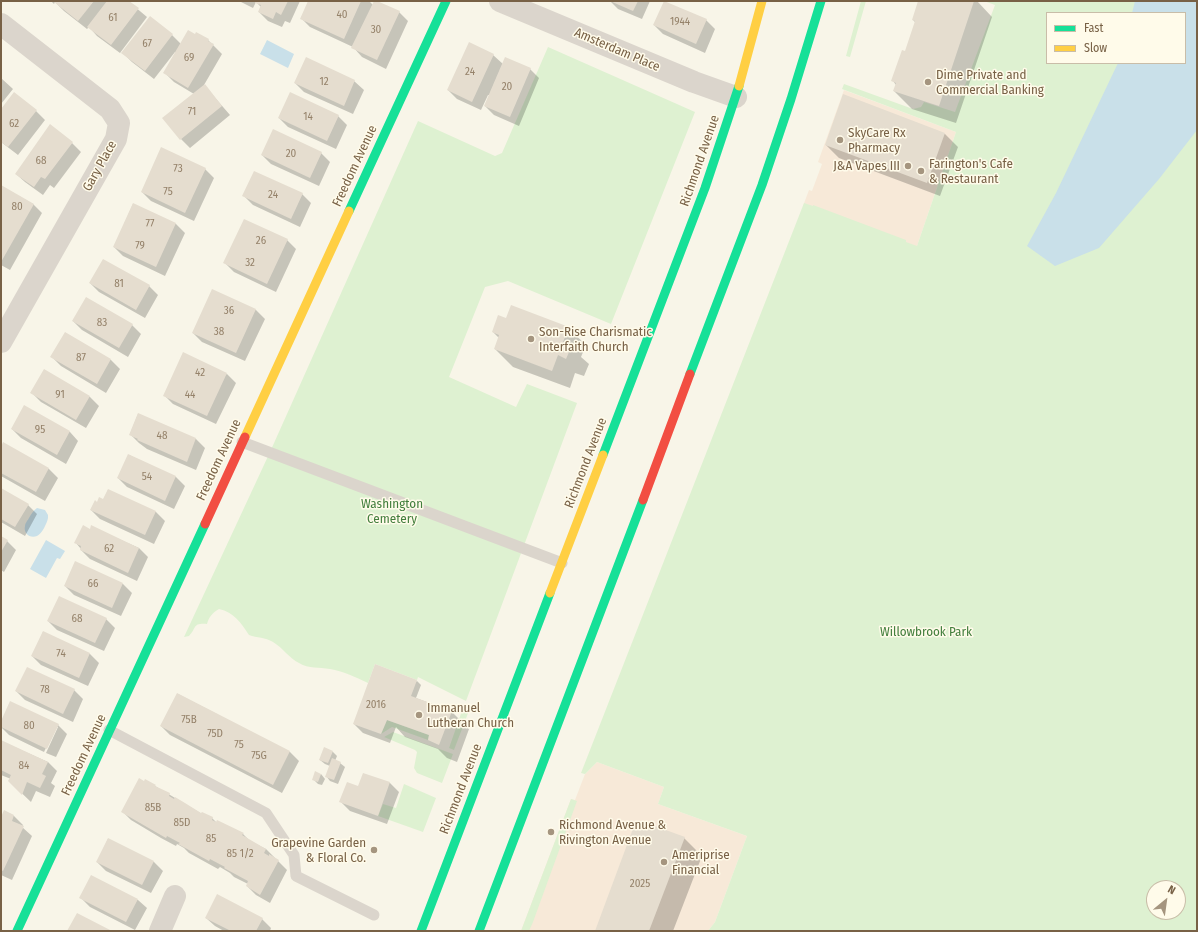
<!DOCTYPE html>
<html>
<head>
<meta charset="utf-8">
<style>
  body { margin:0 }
  #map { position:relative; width:1198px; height:932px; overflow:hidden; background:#f8f5e8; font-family:"Fira Sans Condensed",sans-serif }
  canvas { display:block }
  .frame { position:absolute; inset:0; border:2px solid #786146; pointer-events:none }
  .legend { position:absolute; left:1046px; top:12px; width:140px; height:52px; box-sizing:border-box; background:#fffbea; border:1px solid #c9bda8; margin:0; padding:5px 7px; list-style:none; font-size:12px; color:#786146 }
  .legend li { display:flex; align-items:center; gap:8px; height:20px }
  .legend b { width:20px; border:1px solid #c9bda8 }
  .north { position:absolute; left:1146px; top:880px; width:40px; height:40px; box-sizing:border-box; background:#fffbea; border:1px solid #c9bda8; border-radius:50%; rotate:29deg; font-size:11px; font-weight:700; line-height:16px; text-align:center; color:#786146 }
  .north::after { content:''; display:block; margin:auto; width:14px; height:18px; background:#a5957f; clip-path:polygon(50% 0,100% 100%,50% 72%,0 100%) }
</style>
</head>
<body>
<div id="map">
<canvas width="1198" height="932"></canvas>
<div class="frame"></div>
<ul class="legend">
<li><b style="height:5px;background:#16e098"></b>Fast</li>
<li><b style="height:5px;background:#ffcf43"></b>Slow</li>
</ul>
<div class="north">N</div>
</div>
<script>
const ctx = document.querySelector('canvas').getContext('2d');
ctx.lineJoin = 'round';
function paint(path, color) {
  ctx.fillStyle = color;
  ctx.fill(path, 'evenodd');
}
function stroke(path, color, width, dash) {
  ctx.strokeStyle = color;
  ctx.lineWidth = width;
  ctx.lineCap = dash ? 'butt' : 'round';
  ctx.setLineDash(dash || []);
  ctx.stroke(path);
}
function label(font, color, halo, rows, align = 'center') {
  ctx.font = font + ' "Fira Sans Condensed",sans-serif';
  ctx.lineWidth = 3;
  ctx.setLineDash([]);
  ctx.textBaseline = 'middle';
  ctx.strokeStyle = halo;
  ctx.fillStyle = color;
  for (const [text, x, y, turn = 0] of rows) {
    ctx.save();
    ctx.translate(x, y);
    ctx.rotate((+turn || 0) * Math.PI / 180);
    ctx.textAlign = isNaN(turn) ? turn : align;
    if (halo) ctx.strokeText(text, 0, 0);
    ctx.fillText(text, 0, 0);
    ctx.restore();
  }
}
paint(new Path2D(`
  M844,90L956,132L916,249L803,206L809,190L812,191L822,164L818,162Z
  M597,762L664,787L658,804L747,836L715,922L708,931H521L571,799L575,800L585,774Z`), '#f7e9d8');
paint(new Path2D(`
  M861,1H866L850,57L846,56Z
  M984,1H1197V931H708L715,922L747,836L658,804L664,787L597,762L585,774L581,773L804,203L813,206V205L906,240V242L917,246L956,132L842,89L844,84L913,109L921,107L924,102L955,112L995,5ZM1047,13H1185V63H1047ZM1154,888H1178V912H1154Z
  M548,47L695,112L611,324L508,281L485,287L449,377L516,407L527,384L577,403L466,701L418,677L417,680L375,664L368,683C355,677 343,671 330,669C319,667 309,669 299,663C289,658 283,648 273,642C265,637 257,638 249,635C241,623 234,612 219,609C212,613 209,617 207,624C192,623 197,628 189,636L184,637L270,452L418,121L495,156L502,153Z
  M464,705L470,708L454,750L449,748Z
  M387,720L429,735L428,740L392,727L381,734Z
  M393,732L453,754L442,783L417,773L414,768L417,752L415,750L384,737Z
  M404,784L436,798L423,832L378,816L383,804L396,808Z
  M571,799L577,801L533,922L529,931H521Z`), '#def1d1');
paint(new Path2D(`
  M1135,1H1197V130L1159,179L1099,248L1055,266L1027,246L1056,193L1118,63H1185V13H1132Z
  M267,40L294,54L288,68L260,54Z
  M37,508L45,510L48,515V518C47,523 42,534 37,536C30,539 23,533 25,526C25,523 28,520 29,518C31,514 33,511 37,508Z
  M46,540L65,551L60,559L57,558L46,578L30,569Z`), '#c9e0e9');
paint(new Path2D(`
  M51,1H128L147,17L120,53L97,36L89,27L87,29L64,11L55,2L54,4Z
  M239,1H300L290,23L285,21L282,27L268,21L259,12L261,7L256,2L253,8Z
  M309,1H369L373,5L375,1L399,12L408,21L386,69L362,57L353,47L310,27L301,18Z
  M610,1H650L642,19L618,9Z
  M919,1H977L992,17L956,123L912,109L894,91L896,85L893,81L906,52L916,23L913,20Z
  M706,20L715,29L705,53L663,34L654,25Z
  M172,35L181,44L208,40L222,54L204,85L230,115L190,148L181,139L194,94L174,82L165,73L176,52H175L154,79L132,62L123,53Z
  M493,55L503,64L530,69L539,78L519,126L494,115L485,106L490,95H488L481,110L457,99L448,90Z
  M1,78L13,89L1,104Z
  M354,81L364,90L353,114L304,92L295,83Z
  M1,111H36L45,120L18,155L1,142Z
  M338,116L347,125L336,149L288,127L279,118Z
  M945,134L958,147L940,196L839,158L826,145Z
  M72,143L81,152L54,188L50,185L43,195L25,182L16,174Z
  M321,153L330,162L319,186L271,164L262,155Z
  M205,169L214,178L194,221L151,201L142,192Z
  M1,186L33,204L42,213L10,270L1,265Z
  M302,194L311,203L300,227L253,205L244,196Z
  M133,204L176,224L185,233L165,276L123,256L114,247Z
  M287,240L296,249L276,292L234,272L225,263Z
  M90,283L149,286L158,295L145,318L99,292Z
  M212,291L256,310L265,319L245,361L202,342L193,333Z
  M507,319L568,328L586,345L581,357L589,364L584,376L575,373L570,388L513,367L495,349L499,338L493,332Z
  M73,321L132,325L141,334L128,357L82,330Z
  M65,334L111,360L120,369L106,393L61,366L52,357Z
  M45,371L90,397L99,406L86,428L41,402L32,393Z
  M227,374L236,383L216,424L173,404L164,395Z
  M24,407L70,432L78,441L66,464L21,438L12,429Z
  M138,414L196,439L205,448L196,470L147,449L139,443L130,434Z
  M4,444L49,469L58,478L45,501L1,476V449Z
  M129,455L176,477L185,486L174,509L127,487L118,478Z
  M1,490L28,505L37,514L25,536L1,522Z
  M108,490L156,512L165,521L154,544L100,519L91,510L98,503L104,500Z
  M92,527L139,548L148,557L137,581L90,559L81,550V549L76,543L90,530Z
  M1,537L7,541L16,550L4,572L1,570Z
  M123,584L132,593L121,616L74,595L65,586Z
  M106,619L115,628L104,651L57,630L48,621Z
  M43,632L90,654L99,663L88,686L41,665L32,656Z
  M417,681L421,685L416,698L451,711L469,729L457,762L447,758L438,749L405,737L396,727L390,743L363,733L354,724Z
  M74,690L83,699L73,722L25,700L16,691Z
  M178,694L290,752L299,761L282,793L170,735L161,726Z
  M1,723L58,725L67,734L56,757L46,753L58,727H56L44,752L9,735L1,727Z
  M1,741L48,762L57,771L51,783L55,786L50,797L36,791L31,802L9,781L11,779L1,775Z
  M325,748L333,752L337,756L335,761L340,763L345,767L338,784L330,781L326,776L330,766L325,764L320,760Z
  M321,774L325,779L322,785L318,784L314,780Z
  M364,774L390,783L399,792L387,824L350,811L341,802L359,788Z
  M155,786L202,814L212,818L217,823L243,834L250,841L266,849L287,870L270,903L256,895L247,886L248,884L234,877L230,873L220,867L218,869L189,853L184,848L177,844L176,846L161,838L131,820L122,811Z
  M5,812L14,816L23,825L22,827L32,836L12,880L1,875V817Z
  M684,838L702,856L673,931H596Z
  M108,839L154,862L163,871L151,893L106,871L97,862Z
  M81,898L138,900L147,908L135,930L90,907Z
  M206,918L262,919L271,928L270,931H224L215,926Z`), '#0003');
paint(new Path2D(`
  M55,1H94L78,21L54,2Z
  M107,1H129L139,8L111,45L87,27Z
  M256,1H288L281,15L276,12L273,19L258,12L261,5L255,3Z
  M308,1H361L344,39L300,19Z
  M374,1H377L400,11L377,60L351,48Z
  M610,1H638L633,11Z
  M664,1L707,19L696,44L653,25Z
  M918,1H974L939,106L893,91L896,83L891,81L902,50L905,51L915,21L912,20Z
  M150,16L173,34L145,71L121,53Z
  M188,30L195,34L196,32L209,39L208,41L214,44L188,88L163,73Z
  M469,42L494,54L472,102L447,90Z
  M306,57L355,80L344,106L294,83Z
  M505,57L531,68L510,117L484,106Z
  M205,84L222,106L180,140L162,118Z
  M14,92L37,110L8,147L1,142V109Z
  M290,92L339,115L327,141L278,118Z
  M843,94L945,133L927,183L825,145Z
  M50,124L73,142L45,179L41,177L34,187L15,174Z
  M273,129L322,152L310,178L261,155Z
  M161,147L206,168L185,213L141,192Z
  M254,171L303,193L291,219L242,196Z
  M1,185L34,204L1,262Z
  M133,203L176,223L156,267L113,247Z
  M244,219L288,239L267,284L223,263Z
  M103,259L150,285L136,310L89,283Z
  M212,289L256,309L236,353L192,333Z
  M86,297L133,324L119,348L72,321Z
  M511,305L569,327L563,342L572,345L566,359L558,355L552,371L494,349L499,335L492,332L498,315L506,318Z
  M65,332L111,359L97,384L50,357Z
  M183,352L227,373L207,416L163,396Z
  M44,369L90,396L76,420L30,393Z
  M24,405L70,431L57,455L11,429Z
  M138,413L196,438L187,462L137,440L138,439L129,435Z
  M3,442L49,468L36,492L1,473V447Z
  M128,454L176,476L165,501L117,478Z
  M1,488L29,504L15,527L1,519Z
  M108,489L156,511L145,535L90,510L95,500L97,502L99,497L103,499Z
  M83,525L90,529L91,525L139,548L128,573L80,550L81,546L74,543Z
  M1,536L8,540L1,552Z
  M75,561L123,583L112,608L64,586Z
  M59,596L107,618L95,643L47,621Z
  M43,631L90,653L79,678L31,656Z
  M375,664L417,680L411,696L452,711L439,745L428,740L429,735L387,720L381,734L353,724Z
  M27,667L75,689L63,714L15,691Z
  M177,693L290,751L273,785L160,726Z
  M10,701L59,724L47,749L1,727V721Z
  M1,740L48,762L42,774L46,776L40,788L27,782L22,795L8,781L11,775L1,770Z
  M324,747L333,751L328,763L319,760Z
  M332,758L341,762L334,780L325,777Z
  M315,771L321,774L318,782L312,780Z
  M363,773L390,782L378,816L339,802L347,782L358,786Z
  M139,778L144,781L145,779L156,785L155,786L170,793L169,796L174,799L175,797L185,803L201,813L202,812L213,817L212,820L216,822L217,820L244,833L242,835L266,849L264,853L269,856V854L279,860L260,895L246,886L248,881L224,868L225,867L210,859L209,861L178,844L180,843L167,836L166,838L121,812Z
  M4,810L14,815L12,821L24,826L3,871L1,870V817Z
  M641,821L685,837L649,931H595L634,826L638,827Z
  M108,838L154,861L142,885L96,862Z
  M91,875L138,899L126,922L79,898Z
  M217,894L263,918L256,931H231L205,918Z
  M77,913L112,931H67Z`), '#e5ddcf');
stroke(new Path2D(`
  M242,442L562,563
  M109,730L266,813L294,855L296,876L374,915`), '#dbd5cc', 11);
stroke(new Path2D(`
  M500,1L694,82L736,97
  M1,24L110,109L119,123L116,139L1,342
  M160,931L175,896`), '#dbd5cc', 22);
stroke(new Path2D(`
  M349,211L446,1
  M690,374L762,185L791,99L821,1
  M603,455L705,188L739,86
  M17,931L205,524
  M421,931L550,593
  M479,931L643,500`), '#16e098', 9);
stroke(new Path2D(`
  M739,86L762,1
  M245,437L349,211
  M550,593L603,455`), '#ffcf43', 9);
stroke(new Path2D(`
  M643,500L690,374
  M205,524L245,437`), '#f24e42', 9);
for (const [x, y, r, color] of [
  [928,82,4,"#a5957f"],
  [840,140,4,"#a5957f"],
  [908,166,4,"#a5957f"],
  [921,171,4,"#a5957f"],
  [531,339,4,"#a5957f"],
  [419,715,4,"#a5957f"],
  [551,832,4,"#a5957f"],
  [374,850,4,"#a5957f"],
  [664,862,4,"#a5957f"]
]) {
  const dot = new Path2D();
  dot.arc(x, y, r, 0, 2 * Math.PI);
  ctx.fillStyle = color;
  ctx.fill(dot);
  stroke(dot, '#fffbea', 1.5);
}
label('11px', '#95826a', null, [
  ["40",342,15],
  ["61",113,18],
  ["1944",680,22],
  ["30",376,30],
  ["67",147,44],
  ["69",189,58],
  ["24",470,72],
  ["12",324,82],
  ["20",507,87],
  ["71",192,112],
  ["14",308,117],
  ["62",14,124],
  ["20",291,154],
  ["68",41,161],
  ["73",178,169],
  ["75",168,192],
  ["24",273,195],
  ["80",17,207],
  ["77",150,224],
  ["26",261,241],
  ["79",140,246],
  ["32",250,263],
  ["81",119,284],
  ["36",229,311],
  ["83",102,323],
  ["38",219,332],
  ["87",81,358],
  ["42",200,373],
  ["91",60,395],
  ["44",190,395],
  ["95",40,430],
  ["48",162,436],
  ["54",147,477],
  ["62",109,549],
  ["66",93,584],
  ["68",77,619],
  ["74",61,654],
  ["78",45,690],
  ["2016",376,705],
  ["75B",189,720],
  ["80",29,726],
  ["75D",215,734],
  ["75",239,745],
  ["75G",259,756],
  ["84",24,766],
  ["85B",153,808],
  ["85D",182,823],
  ["85",211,839],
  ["85 1/2",240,854],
  ["2025",640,884]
]);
label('13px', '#786146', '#fffbea', [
  ["Amsterdam Place",617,50,23],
  ["Richmond Avenue",700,161,-71],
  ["Gary Place",100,166,-61],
  ["Freedom Avenue",355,166,-65],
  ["Freedom Avenue",219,460,-65],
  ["Richmond Avenue",586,463,-69],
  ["Freedom Avenue",84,755,-65],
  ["Richmond Avenue",461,789,-69]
]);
label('13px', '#786146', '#fffbea', [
  ["Dime Private and",936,75],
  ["Commercial Banking",936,90],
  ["SkyCare Rx",848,133],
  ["Pharmacy",848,148],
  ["Farington's Cafe",929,164],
  ["& Restaurant",929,179],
  ["J&A Vapes III",900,166,"right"],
  ["Son-Rise Charismatic",539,332],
  ["Interfaith Church",539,347],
  ["Immanuel",427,708],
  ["Lutheran Church",427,723],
  ["Richmond Avenue &",559,825],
  ["Rivington Avenue",559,840],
  ["Grapevine Garden",366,843,"right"],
  ["& Floral Co.",366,858,"right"],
  ["Ameriprise",672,855],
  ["Financial",672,870]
], 'left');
label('13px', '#437f3d', '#fffbea', [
  ["Washington",392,504],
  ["Cemetery",392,519],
  ["Willowbrook Park",926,632]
]);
</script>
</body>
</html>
